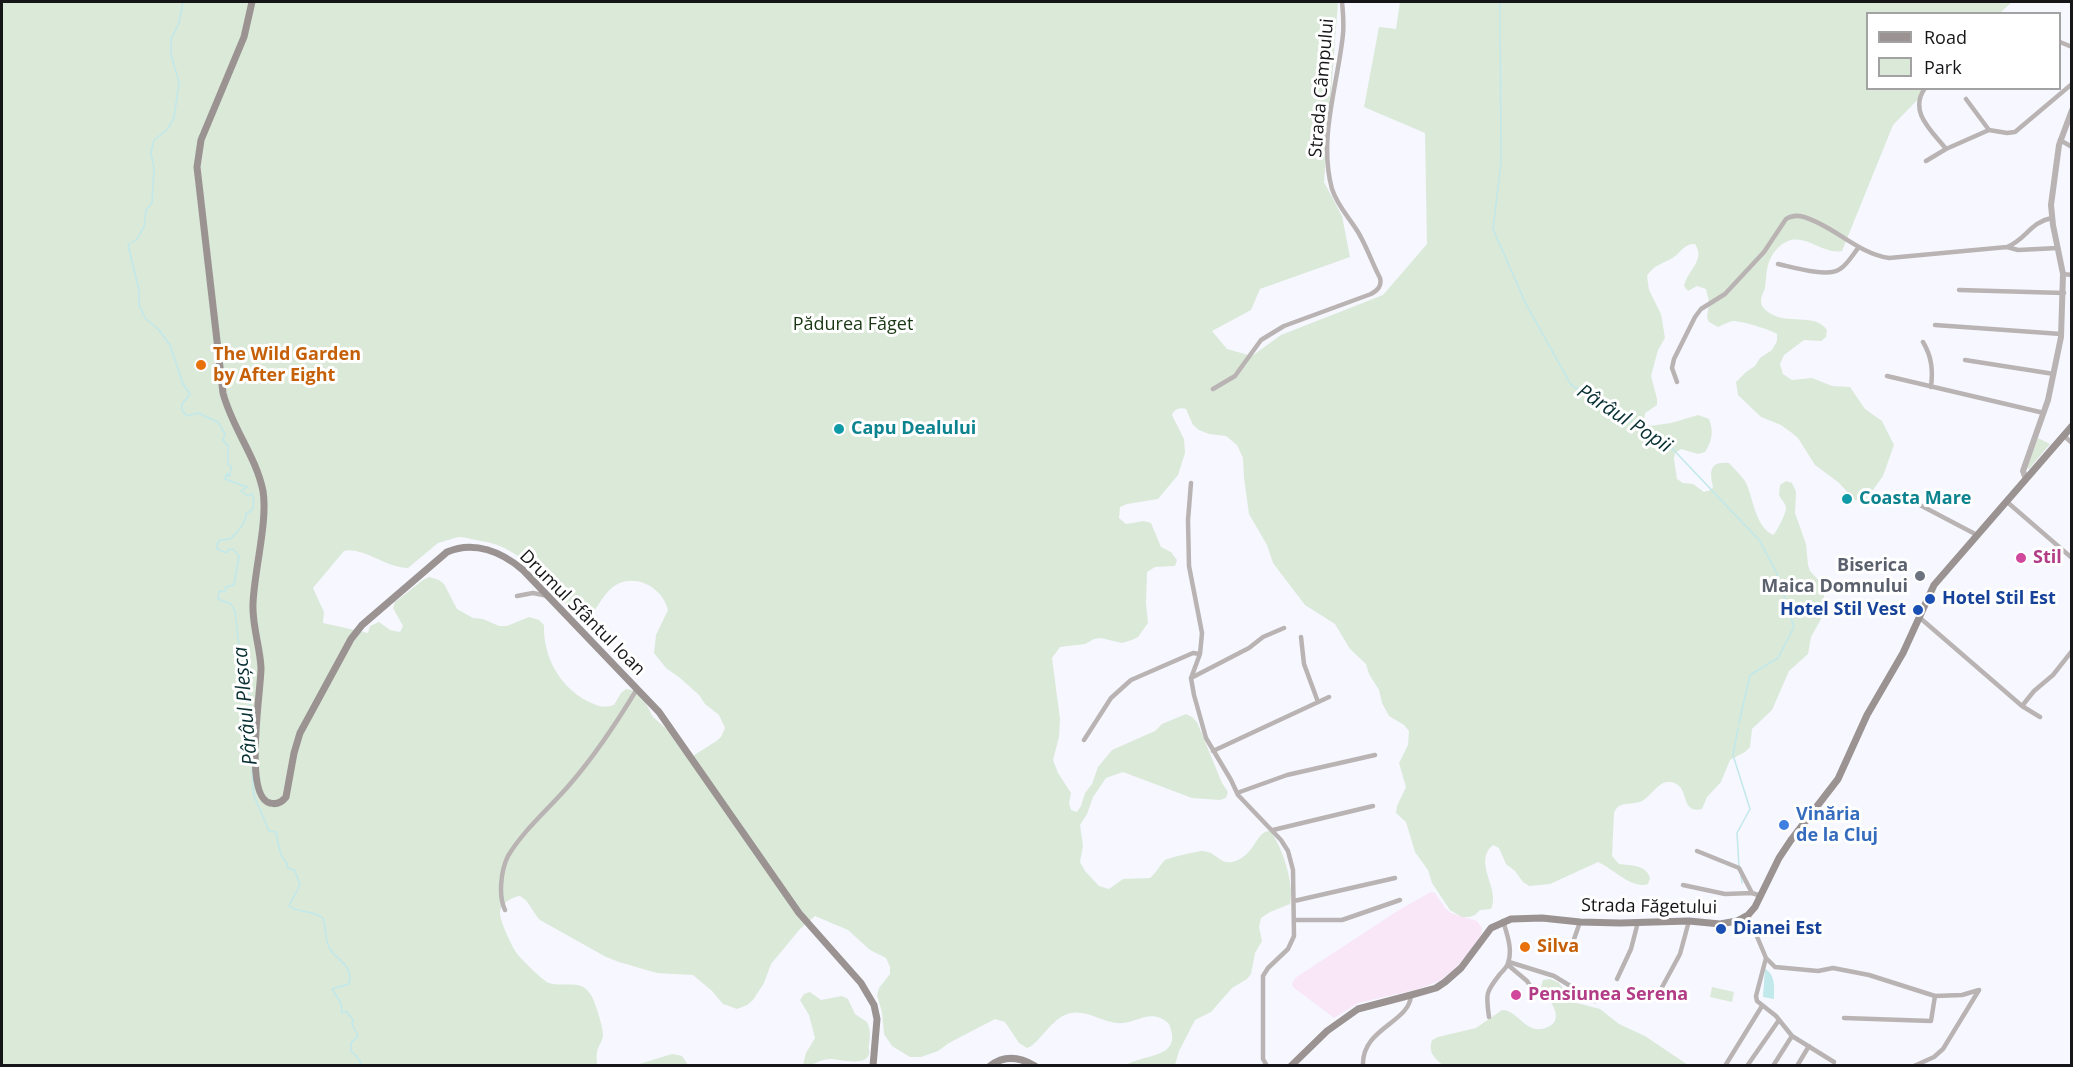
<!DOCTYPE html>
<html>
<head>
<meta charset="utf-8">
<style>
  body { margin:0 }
  #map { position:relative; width:2073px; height:1067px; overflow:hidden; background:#f6f7ff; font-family:"Open Sans",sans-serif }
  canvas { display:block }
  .frame { position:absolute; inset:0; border:3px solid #161619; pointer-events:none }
  .legend { position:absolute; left:1866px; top:12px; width:195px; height:78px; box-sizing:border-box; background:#fff; border:2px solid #a2a2a3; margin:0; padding:8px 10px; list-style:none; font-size:18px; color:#161619 }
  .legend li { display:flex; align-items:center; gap:12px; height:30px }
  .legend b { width:30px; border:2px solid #a2a2a3 }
</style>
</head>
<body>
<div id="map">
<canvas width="2073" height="1067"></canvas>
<div class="frame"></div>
<ul class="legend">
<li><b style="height:8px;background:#9a9392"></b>Road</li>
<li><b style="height:16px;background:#dbe9d9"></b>Park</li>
</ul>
</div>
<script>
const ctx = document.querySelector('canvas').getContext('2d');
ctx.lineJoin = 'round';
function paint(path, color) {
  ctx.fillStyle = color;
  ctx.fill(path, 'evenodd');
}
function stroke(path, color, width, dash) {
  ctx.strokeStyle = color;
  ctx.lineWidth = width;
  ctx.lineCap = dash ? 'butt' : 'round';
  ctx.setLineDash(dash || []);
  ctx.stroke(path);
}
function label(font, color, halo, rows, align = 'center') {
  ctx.font = font + ' "Open Sans",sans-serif';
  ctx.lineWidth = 6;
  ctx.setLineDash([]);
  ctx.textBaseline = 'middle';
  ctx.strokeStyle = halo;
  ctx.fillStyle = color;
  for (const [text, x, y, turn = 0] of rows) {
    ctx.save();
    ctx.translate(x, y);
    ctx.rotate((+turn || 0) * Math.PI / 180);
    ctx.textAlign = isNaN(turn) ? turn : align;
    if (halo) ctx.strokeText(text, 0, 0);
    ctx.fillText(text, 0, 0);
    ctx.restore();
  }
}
paint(new Path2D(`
  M1431,892L1435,893L1445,908L1451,913L1477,921L1482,928L1481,935L1470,952L1453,970L1439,981L1418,989L1358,1003L1334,1018L1293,987L1292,984L1295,978L1399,910Z`), '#f9e7f8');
paint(new Path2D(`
  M2,2H1338L1324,182L1342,216L1350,257L1260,289L1251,310L1212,331L1227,349L1252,356L1281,335L1383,295L1427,244L1425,133L1364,107L1379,27L1396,29L1400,2H2012L2000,13L1868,14V88L1928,89L1893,125L1842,251C1824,255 1806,234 1788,241C1778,245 1771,255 1768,265C1766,272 1766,280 1765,288C1764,292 1761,296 1761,301C1761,306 1764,309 1768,312C1786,326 1815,312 1827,330L1826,337L1821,341L1804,340L1784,355L1780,364L1783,374L1792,380L1812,378L1832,386L1850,387L1865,409L1882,421L1894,445L1883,476L1865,501L1855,500L1838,482L1815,465L1798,438L1792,433L1781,425L1761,417L1738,395L1736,382L1746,372L1755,366L1760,358L1772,350L1777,341V334C1772,330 1739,320 1733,321C1728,322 1723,325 1718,327L1709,322C1705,315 1709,311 1709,304C1709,299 1707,294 1706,289L1697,286L1688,291L1684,286C1687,271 1706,260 1695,244C1684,243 1680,254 1671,259C1661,264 1653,266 1647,276L1649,290L1661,314L1665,338L1658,350L1651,376L1657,399V405L1645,413L1644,423L1650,426L1671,423L1698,415L1709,419C1714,431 1712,441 1705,452L1698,454L1681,449L1675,453L1674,459L1677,479L1683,483L1693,484L1704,492L1711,490L1713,487C1710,473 1708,461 1729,463C1734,469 1741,475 1745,481C1754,498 1754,525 1773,535C1777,532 1785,515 1786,509C1786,503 1781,500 1779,495L1780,485L1786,481L1792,483L1796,492L1795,513L1806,544L1808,565L1810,571L1823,585L1824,596L1821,619L1811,637L1808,654L1789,671L1772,710L1752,729L1750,747L1745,752L1730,760L1721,782L1707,797L1702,809C1682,814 1688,792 1678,785C1661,774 1654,795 1642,801C1631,806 1619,800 1614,813L1612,856L1619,864C1631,866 1646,864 1650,878L1648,884C1633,890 1612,868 1598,862L1550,884L1529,886L1523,882L1515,871L1506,864L1499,848L1493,845C1472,862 1501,889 1491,909L1480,910L1475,915L1469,917H1462L1450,910L1432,883L1428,870L1415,852L1406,822L1396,813L1397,806L1406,787L1399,763L1408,745L1409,731L1404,725L1389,716L1382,703L1379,690L1369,674L1366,664L1350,649L1335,624L1305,605L1273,563L1267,545L1249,514L1244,478L1243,458L1237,445L1226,436L1209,434L1199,430L1193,425L1186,409C1180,407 1174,409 1172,415L1184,439L1185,453L1178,475L1158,499L1127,504L1120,507L1119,518L1126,524L1144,521L1151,523L1161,547L1171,552L1177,560L1175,566L1155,567L1147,572L1146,603L1148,623L1138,637L1132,640L1122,643L1101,638L1094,639L1085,644L1060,647L1052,658L1060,719L1059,737L1053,760L1058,773L1071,793L1069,803L1071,810L1077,812L1081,806L1085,793L1092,784L1098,767L1112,750L1155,731L1162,724L1186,714L1192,717L1197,722L1222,783L1228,792L1226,798L1220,800L1192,798L1123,772L1106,778L1093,797L1087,814L1080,825L1083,846L1080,862L1085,871L1099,886L1109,889L1123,879L1150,878C1156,873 1160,865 1165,860C1168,858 1198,851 1202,851C1204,851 1209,852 1211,853C1218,857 1223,864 1232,862C1256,856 1255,831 1270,831C1282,845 1295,886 1290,904L1270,912L1261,918L1259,927L1262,941L1255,953L1251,974L1247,979L1232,988L1211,1012L1195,1020L1179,1051L1175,1065H1126C1148,1053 1183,1058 1169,1024C1151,1006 1136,1025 1116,1023C1099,1021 1084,1007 1065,1015C1050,1021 1037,1046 1027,1048L1019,1043L1005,1022L995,1019L949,1043L938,1051L921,1057H910L892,1046L884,1034L882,1012L877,995L879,988L890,974V967L886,958L870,950L848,930L815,916L800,929L771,964L764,983L753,1000L747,1005L737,1009L723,1004L712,991L693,975L657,973L619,962L606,957L540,920C532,912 530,901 520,896C512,897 501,903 500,912C499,920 513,949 518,955C522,960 543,981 549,983C564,988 581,978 591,995C595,1001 603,1027 603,1034C603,1041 598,1046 597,1052C596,1056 597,1061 597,1065L2,1066ZM458,537C467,537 473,540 481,541C525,547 550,589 578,619L584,622L590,618C596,609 606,590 616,585C636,573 663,588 668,610L656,635L654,653L666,668L680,678L699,695L705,704L719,715L725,728L721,737L715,742L688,759L671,733L653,717L643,698L636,691L626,689L621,693L614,705C603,709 596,705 587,701C559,686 543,656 544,625L539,620L529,617L507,626H499L483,619L473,618L457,609L444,584L439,580L429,577L423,580L395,602L393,608L403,626L400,632L390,630L379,622L370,626L368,633L323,623L324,612L313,588L344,551C361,546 387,568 408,568L438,543Z
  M2038,438L2050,444L2029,469L2026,467Z
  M1550,979L1559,983L1573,1002L1600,1009L1619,1024L1645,1036L1688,1065H1443C1434,1058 1428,1052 1432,1040L1438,1037L1476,1028L1502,1010C1519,1010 1526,1037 1548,1027C1567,1018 1547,998 1541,987L1543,980Z
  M1712,987L1734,992L1732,1002L1710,997Z
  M810,992L821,1000L842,996L848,999L855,1014L867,1022C871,1030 870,1036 869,1045C868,1049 870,1050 869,1054C866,1067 840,1059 830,1059C817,1060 815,1066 803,1065L806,1053L815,1038L809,1015L800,1000L804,994Z
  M672,1054L682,1056L688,1065H636Z`), '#dbe9d9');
paint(new Path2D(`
  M1765,969C1776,975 1774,988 1774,999L1763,997Z`), '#c1e8ea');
stroke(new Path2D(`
  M183,2L179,23L171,39V55L179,82L174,118L167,130L154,140L151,153L154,169L152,203L146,210L144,227L137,239L128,245L139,290V305L145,318L159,330L170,345L183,384L190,394L182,404V410L187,416L198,413L218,422L225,434L223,440L228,446V465L231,466L230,476H228L227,473L225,479L247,487L241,491L248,496L251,494L253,495C254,503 255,512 246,513C247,522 237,533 230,539L220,540L217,544V549L227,553L228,550L233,549L239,556L234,585L226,587L225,592L219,591L218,599L231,604L235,611L239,647L248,674L252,756
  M1500,2L1501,162L1493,229L1526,304L1571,385L1667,443L1760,541L1777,574L1794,627L1778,658L1750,675L1739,723
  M1738,728L1733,755L1750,809L1737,833L1739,867
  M252,770L254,796L269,831L276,832C278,842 279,856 287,863V867L295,871L300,885L289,906C299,913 312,910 323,918C326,928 325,938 329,947C334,960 354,963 349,984L332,989L341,1003L342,1013L347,1012L353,1020L352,1024L358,1036L351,1043V1051L357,1057L361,1063L358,1066
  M1741,875L1742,883`), '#c1e8ea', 1.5);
stroke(new Path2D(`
  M2060,42L2072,47
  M1925,88C1908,112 1932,131 1946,149L1989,130L2007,133L2015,132L2072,84
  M1966,99L1989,130
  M2060,140L2072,147
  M1926,161L1946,149
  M2007,247L2018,250L2058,248
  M1778,264C1792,267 1828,278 1840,269C1848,264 1853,254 1859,247
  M2063,274L2072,275
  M1959,290L2064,293
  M1935,325L2061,334
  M1923,342C1932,357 1933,371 1931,387
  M1965,360L2054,374
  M1887,376L2044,413
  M1677,382L1672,368L1674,359L1695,317L1701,309L1725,294L1764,252L1786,219C1792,215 1797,215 1804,217C1834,226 1857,253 1889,258L2007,247C2026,240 2030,222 2052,218
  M1213,389L1235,376L1261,340L1284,326L1371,294C1378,290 1382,286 1380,278C1372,263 1367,247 1358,232C1349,217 1338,207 1332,189C1318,138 1338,84 1343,34C1344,23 1343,12 1342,2
  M2063,435L2072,443
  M1191,483L1188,520L1189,566L1202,633L1200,654L1191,678L1194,695L1206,738L1231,780L1238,795L1281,840L1288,851L1293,870L1294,936L1288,949L1268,968L1263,976V1059L1267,1066
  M1899,494L1977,535
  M2006,501L2072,558
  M517,596L533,593L548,596
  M1919,617L2022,706L2040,717
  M1301,637L1304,664L1318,702
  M1191,678L1249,648L1263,637L1284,628
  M2022,706L2034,691L2053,675L2072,651
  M1084,740L1111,698L1131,680L1193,653L1200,654
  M1213,751L1329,697
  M1237,793L1287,775L1375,755
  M1273,830L1373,806
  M1697,851L1739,868L1752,893
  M1683,885L1725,894L1752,893L1761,896
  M1294,901L1395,878
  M505,910C498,896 501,870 508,856C525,828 550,808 571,783C596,754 617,722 637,689
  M1748,915L1766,958L1775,967L1818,971L1833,968L1869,975L1935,996L1962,995L1979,990
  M1294,920H1342L1400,900
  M1572,945L1580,922
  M1766,958L1756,996L1757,1001L1776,1016L1792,1036L1834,1062
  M1509,962L1554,976L1595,1001
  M1508,965L1527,981L1536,995
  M1617,979L1631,949L1638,922
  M1660,991L1680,954L1689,921
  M1489,1017C1486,994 1485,993 1500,974C1503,971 1507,967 1508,963C1513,950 1507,934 1503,921
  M1844,1018L1931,1021L1935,996
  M1363,1066C1361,1028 1410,1023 1411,995
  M1725,1066L1762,1006
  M1747,1066L1779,1020
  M1773,1066L1792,1036
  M1797,1066L1809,1046
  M1914,1066L1934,1057L1943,1049L1979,990`), '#b9b4b3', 4.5);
stroke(new Path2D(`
  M2026,479L2023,471L2048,400L2061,337L2063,274L2053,225L2051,205L2059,145L2072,110`), '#b9b4b3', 6);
stroke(new Path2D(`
  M252,2L244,37L201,140L197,167L223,393C232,428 256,456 263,491C268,522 254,571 253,604C252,626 260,646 261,668C261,691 243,797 270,803C277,805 282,802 286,797L294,753L300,733L351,639L362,625L447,552C474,540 502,552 523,570L659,712L799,913L861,983L874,1005L877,1019L873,1066
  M990,1066C1004,1055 1020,1057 1035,1066
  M1291,1066L1327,1031L1358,1009L1411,995L1436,988L1445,982L1461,968L1491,928L1511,919L1542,918L1580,922L1620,923L1689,921L1720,924L1737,921L1748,915L1755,907L1779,858L1791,840L1838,779L1867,715L1903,653L1934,585L2072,426`), '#9a9392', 7);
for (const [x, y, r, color] of [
  [201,365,6,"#e8710a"],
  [839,429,6,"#0f9aa8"],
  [1847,499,6,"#0f9aa8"],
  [2021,558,6,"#d1479c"],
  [1920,576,6,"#6b7280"],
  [1930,599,6,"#1a4fb4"],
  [1918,610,6,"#1a4fb4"],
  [1784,825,6,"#3f7fe0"],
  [1721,929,6,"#1a4fb4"],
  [1525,947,6,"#e8710a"],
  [1516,995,6,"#d1479c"]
]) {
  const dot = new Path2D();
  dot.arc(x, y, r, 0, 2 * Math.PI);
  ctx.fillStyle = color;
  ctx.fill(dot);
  stroke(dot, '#fff', 2);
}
label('18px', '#161619', '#fff', [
  ["Strada Câmpului",1322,88,-85],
  ["Drumul Sfântul Ioan",582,613,45],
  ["Strada Făgetului",1649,907,1]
]);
label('18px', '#183712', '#fff', [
  ["Pădurea Făget",853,325]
]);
label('bold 18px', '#c56008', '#fff', [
  ["The Wild Garden",213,355],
  ["by After Eight",213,376],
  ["Silva",1537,947]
], 'left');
label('bold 18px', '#0d838f', '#fff', [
  ["Capu Dealului",851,429],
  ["Coasta Mare",1859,499]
], 'left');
label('bold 18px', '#b23c85', '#fff', [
  ["Stil",2033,558],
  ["Pensiunea Serena",1528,995]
], 'left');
label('bold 18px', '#5b616d', '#fff', [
  ["Biserica",1908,566],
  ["Maica Domnului",1908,587]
], 'right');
label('bold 18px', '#164399', '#fff', [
  ["Hotel Stil Est",1942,599],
  ["Hotel Stil Vest",1906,610,"right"],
  ["Dianei Est",1733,929]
], 'left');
label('bold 18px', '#366cbe', '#fff', [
  ["Vinăria",1796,815],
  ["de la Cluj",1796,836]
], 'left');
label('italic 20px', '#082f32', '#fff', [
  ["Pârâul Popii",1624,419,33],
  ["Pârâul Pleșca",246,706,-95]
]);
</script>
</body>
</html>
